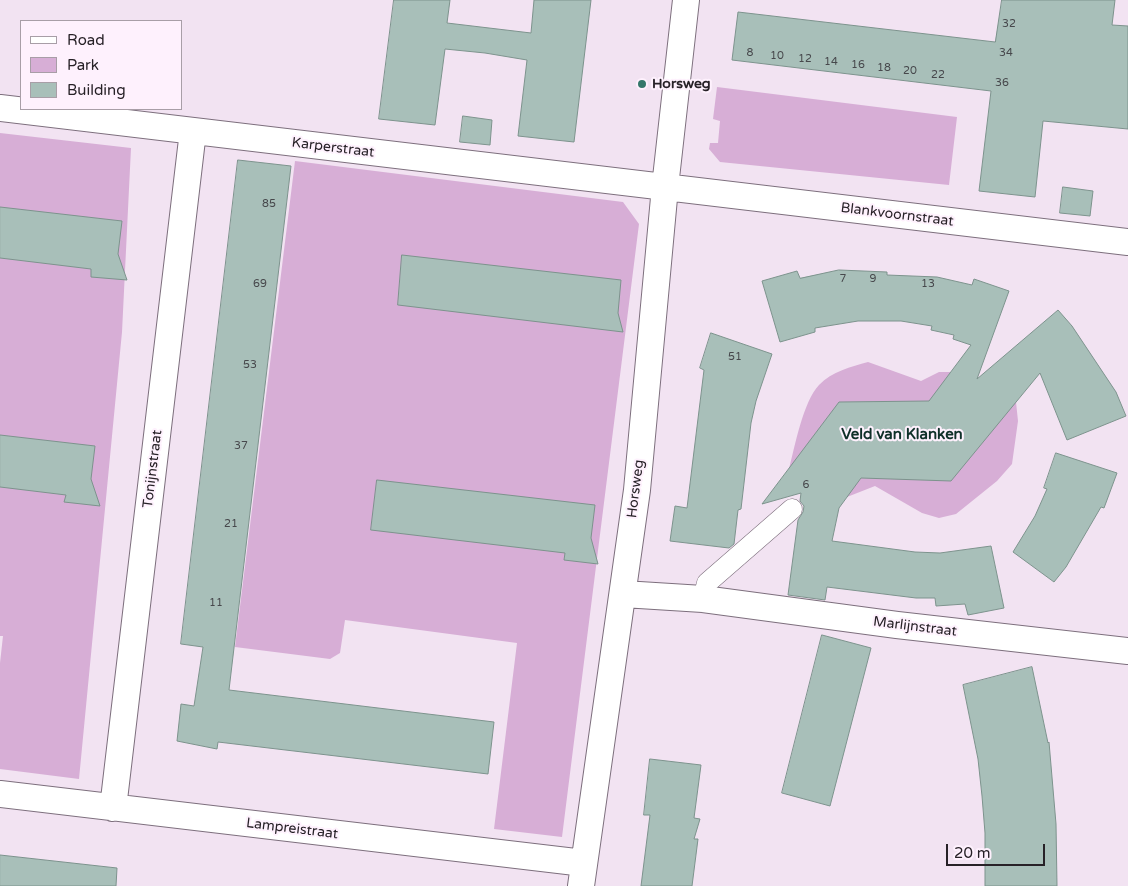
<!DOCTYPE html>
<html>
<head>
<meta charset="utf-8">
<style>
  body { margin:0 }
  #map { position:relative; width:1128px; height:886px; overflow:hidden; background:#f2e3f2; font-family:"Varela Round",sans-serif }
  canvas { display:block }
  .legend { position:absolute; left:20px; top:20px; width:162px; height:90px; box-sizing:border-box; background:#fef1fd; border:1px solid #a89ea7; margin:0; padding:6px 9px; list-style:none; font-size:15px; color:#272127 }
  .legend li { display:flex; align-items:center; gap:10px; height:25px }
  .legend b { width:25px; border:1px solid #a89ea7 }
  .scale { position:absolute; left:946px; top:844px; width:99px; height:22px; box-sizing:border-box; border:2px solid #272127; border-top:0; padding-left:6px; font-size:15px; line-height:18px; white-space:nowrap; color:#272127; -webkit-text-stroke:4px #fef1fd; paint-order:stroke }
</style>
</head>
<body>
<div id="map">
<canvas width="1128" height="886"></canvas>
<ul class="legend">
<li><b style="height:6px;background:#fff"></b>Road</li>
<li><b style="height:14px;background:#d7aed6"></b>Park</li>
<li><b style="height:14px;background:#a8bfb9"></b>Building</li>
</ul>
<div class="scale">20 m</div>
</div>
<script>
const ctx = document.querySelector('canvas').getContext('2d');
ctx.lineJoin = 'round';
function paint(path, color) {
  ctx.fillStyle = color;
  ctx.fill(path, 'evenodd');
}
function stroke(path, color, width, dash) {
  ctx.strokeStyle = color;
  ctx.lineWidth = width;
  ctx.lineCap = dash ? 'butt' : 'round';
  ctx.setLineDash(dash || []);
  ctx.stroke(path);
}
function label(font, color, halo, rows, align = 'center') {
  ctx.font = font + ' "Varela Round",sans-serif';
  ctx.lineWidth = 4;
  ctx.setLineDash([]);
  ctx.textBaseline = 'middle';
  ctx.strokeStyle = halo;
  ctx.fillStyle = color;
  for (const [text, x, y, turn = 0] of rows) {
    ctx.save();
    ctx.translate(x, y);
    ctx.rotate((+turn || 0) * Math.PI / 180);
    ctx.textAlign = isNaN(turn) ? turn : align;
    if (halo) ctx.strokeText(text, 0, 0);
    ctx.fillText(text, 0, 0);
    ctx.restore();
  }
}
paint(new Path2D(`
  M717,87L957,117L949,185L720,162L709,149L710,143H718L720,121L713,119Z
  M0,133L131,148L122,332L79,779L0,769V663L3,636H0Z
  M295,161L623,202L639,224L562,837L494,829L517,643L345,620L340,653L330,659L235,647Z
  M868,362L921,381L939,372H950L1016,402L1018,421L1012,464L997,481L956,514L939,518L922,513L875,486L847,497L789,469C795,446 803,402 819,385C832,371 851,367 868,362Z`), '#d7aed6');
const building = new Path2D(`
  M394,0H450L447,23L531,33L534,0H591L574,142L518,136L527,60L485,53L445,49L435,125L379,119Z
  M1002,0H1115L1112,25L1128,26V129L1043,121L1035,197L979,191L991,91L732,60L738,12L995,42Z
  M463,116L492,120L490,145L460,142Z
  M238,160L291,166L229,690L494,722L488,774L218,742L217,749L177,741L181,704L194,706L203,647L181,644Z
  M1063,187L1093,191L1090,216L1060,213Z
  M0,207L122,221L118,254L127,280L91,277V269L0,258Z
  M402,255L621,280L618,313L623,332L398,305Z
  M839,270L887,272V275L937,277L972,285L974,279L1009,291L977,379L1058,310L1072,326L1116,392L1126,416L1067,440L1040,373L951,481L861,478L839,508L832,541L915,552L940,553L991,546L1004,608L968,615L965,604L936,606L935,598H916L827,587L825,600L788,595L798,520L803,512L804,506L800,501L801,493L762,504L839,402L929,401L971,345L953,339L954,335L931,330L932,326L901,321H858L815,328V332L780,342L762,281L797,271L800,278Z
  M711,333L772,354L756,401L751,423L741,509L738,510L734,544L729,548L670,541L675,506L687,508L704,370L700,368Z
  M0,435L95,446L91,479L100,506L64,502L66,495L0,487Z
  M1056,453L1117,473L1104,508L1101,507L1066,567L1054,582L1013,552L1035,516L1047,489L1044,488Z
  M377,480L595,505L591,538L598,564L564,560L565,553L371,530Z
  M822,635L871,648L830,806L782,793Z
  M1032,667L1048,743L1049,742L1056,824L1057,886H985V833L982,796L978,759L963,685Z
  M650,759L701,765L694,818L700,819L694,839H698L692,886H641L650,815H644Z
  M0,855L117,868L116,886H0Z`);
paint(building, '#a8bfb9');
stroke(building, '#7d938d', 1);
const pedestrian = new Path2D(`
  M703,599L707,583L792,509`);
const minor = new Path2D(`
  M0,108L1128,242
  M623,594L703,599L897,625L1128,651
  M0,794L584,863
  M113,808L193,131
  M581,886L637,490L665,187L686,0`);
stroke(pedestrian, '#7d6f7d', 21);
stroke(minor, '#7d6f7d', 28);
stroke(pedestrian, '#fff', 20);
stroke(minor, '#fff', 26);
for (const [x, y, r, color] of [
  [642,84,5,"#34776a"]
]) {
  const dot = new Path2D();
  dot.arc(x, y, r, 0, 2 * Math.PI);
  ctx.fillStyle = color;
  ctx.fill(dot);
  stroke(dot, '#fef1fd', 2);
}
label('11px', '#47484c', null, [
  ["32",1009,24],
  ["8",750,53],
  ["34",1006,53],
  ["10",777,56],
  ["12",805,59],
  ["14",831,62],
  ["16",858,65],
  ["18",884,68],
  ["20",910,71],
  ["22",938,75],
  ["36",1002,83],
  ["85",269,204],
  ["7",843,279],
  ["9",873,279],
  ["69",260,284],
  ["13",928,284],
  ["51",735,357],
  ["53",250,365],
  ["37",241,446],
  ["6",806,485],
  ["21",231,524],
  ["11",216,603]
]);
label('bold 14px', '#272127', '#fef1fd', [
  ["Horsweg",652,84]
], 'left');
label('14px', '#272127', '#fef1fd', [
  ["Karperstraat",333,148,7],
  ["Blankvoornstraat",897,215,7],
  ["Tonijnstraat",153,469,-83],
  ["Horsweg",636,489,-83],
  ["Marlijnstraat",915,627,7],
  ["Lampreistraat",292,829,7]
]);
label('bold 15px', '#0f3029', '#fef1fd', [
  ["Veld van Klanken",902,435]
]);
</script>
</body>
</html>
